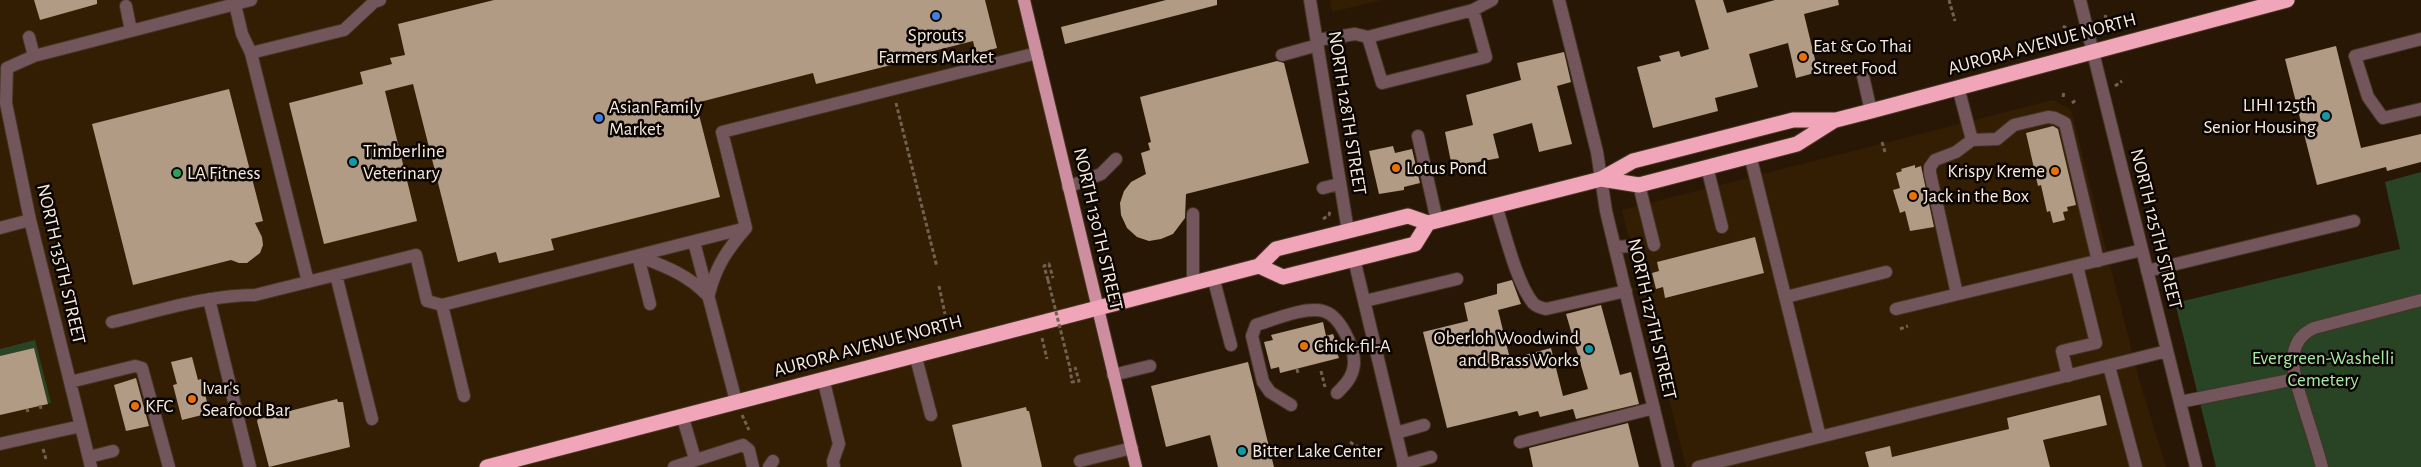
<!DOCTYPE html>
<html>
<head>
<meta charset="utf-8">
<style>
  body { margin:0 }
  canvas { display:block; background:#281704 }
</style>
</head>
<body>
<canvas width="2421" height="467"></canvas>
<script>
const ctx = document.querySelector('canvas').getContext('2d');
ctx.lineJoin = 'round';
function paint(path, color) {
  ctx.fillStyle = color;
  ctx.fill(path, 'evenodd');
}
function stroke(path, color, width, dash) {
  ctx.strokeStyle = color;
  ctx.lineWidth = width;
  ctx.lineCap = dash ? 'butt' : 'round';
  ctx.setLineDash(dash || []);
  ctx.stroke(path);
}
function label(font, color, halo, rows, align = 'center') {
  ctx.font = font + ' "Alegreya Sans",sans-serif';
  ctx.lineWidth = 5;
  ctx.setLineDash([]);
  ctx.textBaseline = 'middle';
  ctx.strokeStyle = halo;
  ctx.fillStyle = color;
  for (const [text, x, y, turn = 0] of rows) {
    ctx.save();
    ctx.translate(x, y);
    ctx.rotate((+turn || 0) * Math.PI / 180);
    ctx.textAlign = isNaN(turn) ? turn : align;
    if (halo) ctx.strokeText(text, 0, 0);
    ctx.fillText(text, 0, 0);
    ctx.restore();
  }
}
paint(new Path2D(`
  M0,0H1024L1136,467H0Z
  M1330,0H1381L1332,12Z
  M2053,100L2071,110L2138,376L2166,467H1686L1622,210Z`), '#331d03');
paint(new Path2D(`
  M2421,172V467H2216L2175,303L2400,249L2385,182Z
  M35,340L51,403H48L34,348L0,356V349Z`), '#284425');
paint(new Path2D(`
  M34,0H97V4L40,20Z
  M494,0H985L997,48L976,54L973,41L902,59L903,62L816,84L813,73L696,103L720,197L551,239L554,250L499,263L496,252L458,262L413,84L385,91L417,221L324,244L289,103L363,84L360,72L392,64L390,58L405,55L398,24Z
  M1166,0H1217V5L1065,44L1061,27Z
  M1695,0H1723L1727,13L1775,0H1838L1839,5L1804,14L1818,72L1796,78L1788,43L1749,54L1758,87L1715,98L1718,111L1653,128L1637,67L1661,61L1659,56L1679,51L1681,57L1709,49Z
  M2336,46L2361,148L2421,134V162L2387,171L2386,167L2317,185L2285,59Z
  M1564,52L1571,82L1557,86L1572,144L1539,152L1532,123L1493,134L1499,158L1452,167L1445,132L1473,125L1466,95L1521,80L1517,63Z
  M1277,61L1284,63L1309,163L1186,194L1185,218L1173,234L1161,239L1149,241L1137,237L1127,228L1121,215L1120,203L1124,191L1131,182L1146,174L1141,153L1150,150L1148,143L1151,142L1140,97Z
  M229,89L263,221L255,223L262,237L263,245L260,253L247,263H239L231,260L133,285L92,124Z
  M2053,126L2058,129L2076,205L2067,207L2068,211L2063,212L2065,220L2053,223L2050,211L2047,212L2041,185L2038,186L2026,133Z
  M1393,146L1395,153L1412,149L1420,183L1404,187V190L1379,194L1369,151Z
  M1915,165V168L1921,166L1934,227L1910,231L1905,211L1900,213L1893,190L1900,188L1896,173L1902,171L1901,169Z
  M1755,237L1764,273L1665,298L1663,287L1656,289L1652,273L1659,271L1657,262Z
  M1512,280L1521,304L1498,310L1510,359L1551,348L1563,396L1588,389L1566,314L1601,305L1620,375L1631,372L1639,404L1576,419L1573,409L1540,417L1538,411L1519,416L1517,411L1447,428L1423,332L1468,321L1464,303L1497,294V284Z
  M1323,322L1326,336L1333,334L1335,340L1338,339L1342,352L1337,353L1339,358L1280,373L1279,367L1271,369L1264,342L1273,340L1271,335Z
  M34,348L48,404L0,415V356Z
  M192,357L198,380L201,379L210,413L182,420L173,385L177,384L171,362Z
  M1248,362L1274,467H1218L1210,435L1166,447L1151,386Z
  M136,378L149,426L126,431L114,385Z
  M2100,395L2107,425L2043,440L2050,467H1869L1865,452L1890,446L1892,457L2009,429L2007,418Z
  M337,399L338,402H343L350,447L269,467L257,421L258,419Z
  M1026,407L1027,411H1029L1042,467H962L952,425Z
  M1628,423L1639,467H1533L1529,448Z`), '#b29b85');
const minor = new Path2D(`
  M1310,0L1348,231
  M1559,0L1597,152L1606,211L1668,467
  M2080,0L2196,467
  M235,4L242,34L251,53L308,282
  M126,6L131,31
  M1473,10L1492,0
  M29,37L34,56
  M2421,39L2355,56L2368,97L2383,118L2421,109
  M1317,40L1355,34L1368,37L1473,10L1486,57L1382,83L1368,37
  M251,53L344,30L374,2L380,0
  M1282,55L1318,45
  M1863,76L1871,111
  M1958,87L1972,140
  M1418,136L1437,221
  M1750,155L1820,437
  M1707,167L1722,227
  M1639,185L1654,245
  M1068,187L1101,174L1116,159
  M1323,188L1339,184
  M1496,206C1505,232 1516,282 1533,303C1537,307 1541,308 1546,309L1626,291
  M0,228L30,220
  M746,228L722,132L1037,53
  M694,242L736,401
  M1616,247L1631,246
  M638,256C664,266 687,274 707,295
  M638,256L650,304
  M1354,259L1404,467
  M2147,271L2354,221
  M336,275L372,419
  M1213,277L1231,345
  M1193,283V214
  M709,294C716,266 727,250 746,228
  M1957,294L1930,173V167L1935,160L1956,152L1972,140L1997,139L2014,125L2048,117L2055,118L2065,123L2098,261
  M1786,297L1886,272
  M209,299L250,467
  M1365,301L1457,279
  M442,305L464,396
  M1896,309L2142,250
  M112,322C159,311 207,295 255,295L416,255L427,301L442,305L746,228
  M915,354L931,415
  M2109,366L2136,467
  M1113,375L1150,366
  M2068,376L2062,351L2096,343L2077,266
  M823,378L839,444L833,461L834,467
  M70,382L135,366L142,368L169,467
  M2180,402L2295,379
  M1291,405L1270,392L1263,382L1252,336L1256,325C1273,320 1306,306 1323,311C1340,315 1355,348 1354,364C1353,377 1345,385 1337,393
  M682,415L695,459
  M1396,433L1424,425
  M1520,442L1654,408
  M0,444L81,426
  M89,457L113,451
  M1080,461L1132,448
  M1403,465L1431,457
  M91,467L30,220L6,103L7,68L34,56L251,0
  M674,467L743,445L749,450L753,467
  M769,467L773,461
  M1698,467L2167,351
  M2322,467C2317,448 2311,430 2305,411C2297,384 2279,344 2314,328L2421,300`);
const major = new Path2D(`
  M1024,0L1136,467`);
const highway = new Path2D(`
  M1601,179L1639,185L1797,144L1835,120
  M1259,266L1283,277L1415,244L1428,223
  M487,467L1259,266L1276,249L1408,216L1428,223L1601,179L1633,161L1793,120H1836L1871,111L2287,0`);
stroke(minor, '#453523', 14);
stroke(major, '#453523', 14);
stroke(highway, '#453523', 17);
stroke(new Path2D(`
  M1949,0L1955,21
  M2105,15L2107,21
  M2063,26L2066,28
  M2053,34L2054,38
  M2115,86L2122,81
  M2063,97L2064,92
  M896,103L937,267
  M2072,103L2076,100
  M1882,142L1885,152
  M1323,219L1329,215L1330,211
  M1048,280L1044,266L1049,264L1053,278
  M939,286L945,314
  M1900,329L1908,326
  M1042,338L1047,359
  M1070,368L1072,382L1079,381L1075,367
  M1297,369L1298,373
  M1321,371L1325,387
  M40,405L41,409
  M27,409L28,412
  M742,415L749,430
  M1350,442L1361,449
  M43,449L46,459`), '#716151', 3, [4, 2.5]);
stroke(minor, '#73555c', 12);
stroke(major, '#cd8e9f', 12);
stroke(highway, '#f1a5b9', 15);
stroke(new Path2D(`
  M1048,280L1070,368`), '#716151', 3, [4, 2.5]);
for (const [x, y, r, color] of [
  [936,16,5,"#3f7fe0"],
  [1803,57,5,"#e8710a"],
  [2326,116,5,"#0f9aa8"],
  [599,118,5,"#3f7fe0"],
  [353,162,5,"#0f9aa8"],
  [1396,168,5,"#e8710a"],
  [2055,171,5,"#e8710a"],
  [177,173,5,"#2e9e5b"],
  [1913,196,5,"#e8710a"],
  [1304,346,5,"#e8710a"],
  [1589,349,5,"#0f9aa8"],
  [192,399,5,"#e8710a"],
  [135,406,5,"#e8710a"],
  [1242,451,5,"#0f9aa8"]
]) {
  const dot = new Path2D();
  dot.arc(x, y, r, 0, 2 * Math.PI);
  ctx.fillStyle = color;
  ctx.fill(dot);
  stroke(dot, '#0b0501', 2);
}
label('19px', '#f7eadf', '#0b0501', [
  ["Sprouts",936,35,"center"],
  ["Farmers Market",936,57,"center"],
  ["Eat & Go Thai",1813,46],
  ["Street Food",1813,68],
  ["LIHI 125th",2316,105,"right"],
  ["Senior Housing",2316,127,"right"],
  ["Asian Family",609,107],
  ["Market",609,129],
  ["Timberline",363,151],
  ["Veterinary",363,173],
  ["Lotus Pond",1406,168],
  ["Krispy Kreme",2045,171,"right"],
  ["LA Fitness",187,173],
  ["Jack in the Box",1923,196],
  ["Oberloh Woodwind",1579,338,"right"],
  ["and Brass Works",1579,360,"right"],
  ["Chick-fil-A",1314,346],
  ["Ivar's",202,388],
  ["Seafood Bar",202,410],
  ["KFC",145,406],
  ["Bitter Lake Center",1252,451]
], 'left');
label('19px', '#f7eadf', '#0b0501', [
  ["AURORA AVENUE NORTH",2042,44,-15],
  ["NORTH 128TH STREET",1347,113,81],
  ["NORTH 130TH STREET",1098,229,77],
  ["NORTH 125TH STREET",2156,229,76],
  ["NORTH 135TH STREET",61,264,77],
  ["NORTH 127TH STREET",1652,319,77],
  ["AURORA AVENUE NORTH",868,346,-15]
]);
label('19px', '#a7eba0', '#0b0501', [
  ["Evergreen-Washelli",2323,358],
  ["Cemetery",2323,380]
]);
</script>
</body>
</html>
